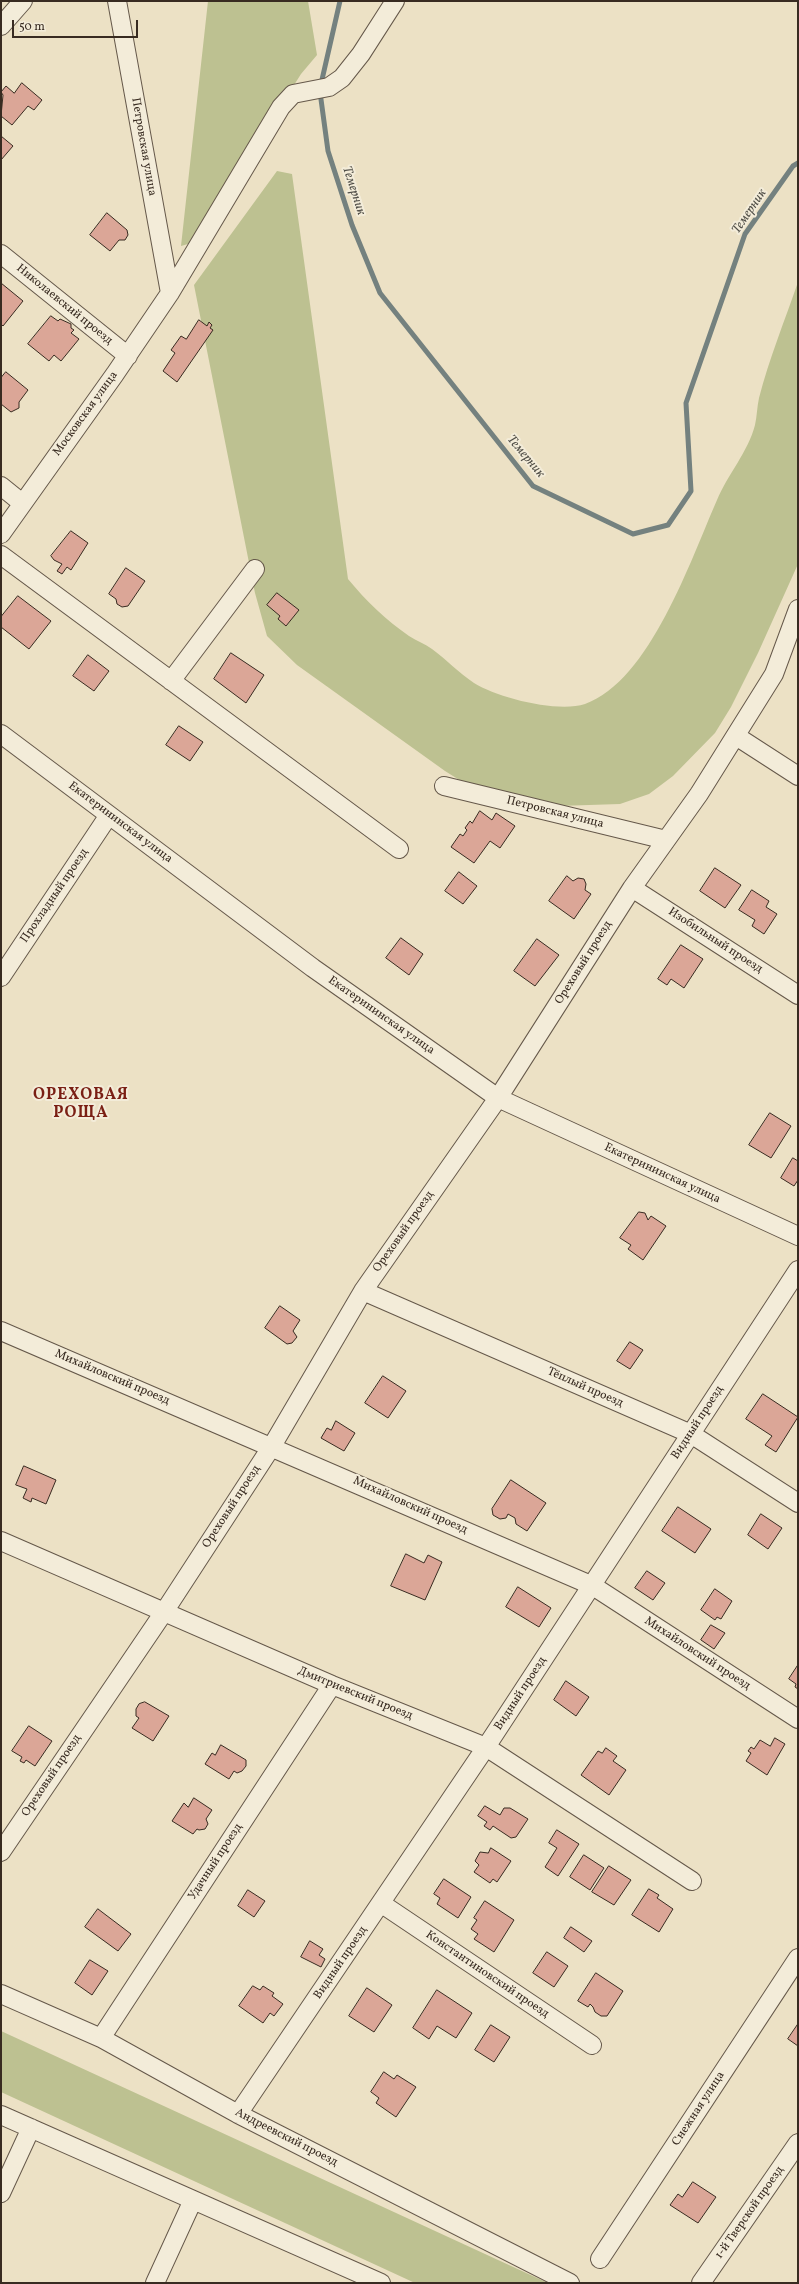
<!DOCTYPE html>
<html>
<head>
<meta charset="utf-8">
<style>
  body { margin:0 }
  #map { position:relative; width:799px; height:2284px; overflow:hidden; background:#ece1c5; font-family:Vollkorn,serif }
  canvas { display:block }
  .frame { position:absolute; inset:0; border:2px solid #382b21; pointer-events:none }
  .scale { position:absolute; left:12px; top:20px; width:126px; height:18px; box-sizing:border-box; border:2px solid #382b21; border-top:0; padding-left:5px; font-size:12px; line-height:14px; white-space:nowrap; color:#382b21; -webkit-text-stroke:3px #f3ecd9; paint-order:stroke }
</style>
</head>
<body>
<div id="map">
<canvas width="799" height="2284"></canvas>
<div class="frame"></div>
<div class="scale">50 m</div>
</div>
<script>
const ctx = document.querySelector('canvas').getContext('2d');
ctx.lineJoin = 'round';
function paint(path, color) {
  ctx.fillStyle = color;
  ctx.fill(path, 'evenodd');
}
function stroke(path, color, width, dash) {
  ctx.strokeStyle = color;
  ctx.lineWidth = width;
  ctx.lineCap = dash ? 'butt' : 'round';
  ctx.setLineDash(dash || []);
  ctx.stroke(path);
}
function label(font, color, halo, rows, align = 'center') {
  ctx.font = font + ' Vollkorn,serif';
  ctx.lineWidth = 4;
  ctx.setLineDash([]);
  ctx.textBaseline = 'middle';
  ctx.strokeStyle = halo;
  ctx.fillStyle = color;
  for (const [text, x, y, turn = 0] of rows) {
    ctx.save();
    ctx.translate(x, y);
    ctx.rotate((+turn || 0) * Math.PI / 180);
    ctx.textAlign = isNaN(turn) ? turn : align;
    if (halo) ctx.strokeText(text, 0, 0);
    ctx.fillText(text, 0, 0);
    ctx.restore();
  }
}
paint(new Path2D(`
  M208,1H308L317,55L301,74L195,242L181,246Z
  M277,171L292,174L348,579C366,601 386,620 409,636C417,641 425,644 432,649C447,660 459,673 474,683C498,698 558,713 585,704C650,681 691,559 717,500C728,474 748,452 755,425C757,416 757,407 759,398C769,359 785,320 798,282V564L758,653L731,707L715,733L673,776L649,794L620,804L558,806L469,786L445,771L297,665L267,636L255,593L194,285Z
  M1,2031L548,2283H415L1,2092Z`), '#bdc191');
stroke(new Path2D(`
  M321,84L340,1
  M320,92L328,151L352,225L380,293L533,486L633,534L668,525L691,491L686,403L745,234L793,166L798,163`), '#74817f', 5);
const building = new Path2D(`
  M22,83L42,100L34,110L28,106L12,125L1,116L3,95L1,92L6,86L14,93Z
  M1,136L13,146L1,160Z
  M107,213L127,230L128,235L125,240H119L110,251L90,235Z
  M1,283L23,301L3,326L1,324Z
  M51,316L58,321L60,319L71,324V328L74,330L71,333L79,339L61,361L54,355L49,361L28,344Z
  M199,320L207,326L209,322L212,325L210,328L213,330L177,382L163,371L175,353L171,350L181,336L186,339Z
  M6,372L28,390L19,402V408L11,412L1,404V378Z
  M71,531L88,543L71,570L67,567L62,574L57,571L62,564L54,560L51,556Z
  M126,568L145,581L128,606L122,607L117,604L116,599L109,594Z
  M277,593L299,610L286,626L278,619L280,616L267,605Z
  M18,596L51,621L29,649L1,627V617Z
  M231,653L264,675L246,703L214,679Z
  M88,655L109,671L94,691L73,676Z
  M179,726L203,742L190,761L166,745Z
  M480,811L492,820L496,813L515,826L500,848L490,841L474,863L451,847L460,834L463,836L467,830L465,828L470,821L472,823Z
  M715,868L741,885L725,908L700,891Z
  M459,872L477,886L463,904L445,891Z
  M567,876L573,881L578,878L584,879L586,884L585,890L591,894L574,919L549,901Z
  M752,890L769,901L766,907L777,914L764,934L752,926L755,920L739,910Z
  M401,938L423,954L409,975L386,958Z
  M537,939L559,955L535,986L514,971Z
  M681,945L703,959L684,988L671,979L667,985L658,979Z
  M770,1113L791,1126L771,1158L749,1145Z
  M793,1158L798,1161V1180L794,1186L781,1178Z
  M639,1212L645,1213L648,1220L651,1216L666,1226L643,1260L628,1249L631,1245L620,1238Z
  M280,1306L300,1320L293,1331L297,1337L292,1343L287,1344L265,1328Z
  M630,1342L643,1350L630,1369L617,1361Z
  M383,1376L406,1391L388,1418L365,1403Z
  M763,1394L798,1417L776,1452L765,1445L772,1436L746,1419Z
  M336,1421L355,1433L344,1451L321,1438L327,1428L331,1430Z
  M24,1466L56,1480L46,1504L32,1498L31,1502L23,1498L27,1489L16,1485Z
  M511,1480L546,1503L527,1531L516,1524L515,1518L508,1514L506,1518L500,1519L493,1515L492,1509Z
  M678,1507L711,1529L695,1553L662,1531Z
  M761,1514L782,1528L768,1549L748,1535Z
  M406,1554L424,1563L428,1555L442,1562L425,1600L391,1586Z
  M647,1571L665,1583L653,1600L635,1588Z
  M518,1587L551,1608L539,1627L506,1607Z
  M715,1589L732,1601L721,1619L717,1617L715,1620L701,1610Z
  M711,1625L725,1633L714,1649L701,1640Z
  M798,1665V1689L795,1687L796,1684L789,1679Z
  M566,1681L589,1697L576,1716L554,1700Z
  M145,1702L169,1716L153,1741L132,1728L139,1718L136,1716V1709L139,1704Z
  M29,1726L52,1741L35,1766L26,1760L24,1763L20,1761L22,1757L12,1751Z
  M775,1738L785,1744L767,1775L746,1761L751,1753L748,1751L751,1747L754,1749L760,1740L770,1746Z
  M221,1745L246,1760V1766L242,1771L237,1773L234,1771L229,1779L205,1764L212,1753L215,1755Z
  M606,1748L617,1756L613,1761L626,1770L609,1795L581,1775L598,1751L602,1753Z
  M194,1798L212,1810L206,1819L208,1824L205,1829L199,1830L197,1829L193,1834L172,1821L184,1803L188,1807Z
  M485,1806L500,1815L504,1808H510L528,1819L516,1837L511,1838L493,1826L490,1830L484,1826L487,1822L478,1816Z
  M557,1830L579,1844L558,1876L545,1867L557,1848L549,1843Z
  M491,1848L511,1861L497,1882L493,1879L490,1883L474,1872L479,1865L475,1861L480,1852L488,1853Z
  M584,1855L604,1868L590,1890L570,1877Z
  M609,1866L631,1880L614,1905L592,1892Z
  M444,1879L471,1897L458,1918L437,1904L440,1898L434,1894Z
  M649,1889L659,1895L657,1898L673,1909L659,1932L632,1915Z
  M248,1890L265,1901L254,1917L238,1906Z
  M485,1901L514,1920L494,1952L474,1939L478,1934L471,1929L477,1920L474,1918Z
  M98,1909L131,1934L118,1951L85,1927Z
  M571,1927L592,1941L584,1952L564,1938Z
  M310,1941L323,1949L319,1955L325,1959L321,1967L301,1957Z
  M547,1952L568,1966L554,1987L533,1973Z
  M90,1960L108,1971L92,1995L75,1983Z
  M596,1973L623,1991L607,2016H601L595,2012L593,2007L590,2004L588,2007L578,2001Z
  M253,1986L260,1990L263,1986L274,1993L272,1996L283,2004L274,2016L270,2013L263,2023L239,2006Z
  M367,1988L392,2005L374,2032L349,2016Z
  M437,1990L472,2013L456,2038L437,2026L429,2039L413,2028Z
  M798,2024V2046L788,2039Z
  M491,2025L510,2037L494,2062L475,2050Z
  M384,2072L394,2079L397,2075L416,2087L396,2117L376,2103L379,2098L371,2092Z
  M693,2182L716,2197L698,2223L670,2205L678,2194L682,2197Z`);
paint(building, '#dba697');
stroke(building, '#382b21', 1);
const street = new Path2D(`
  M117,1L170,293
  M1,26L23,1
  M1,254L128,356
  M1,486L22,503
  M1,534L115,374L170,293L281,107L293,94L329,87L342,78L361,54L395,1
  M1,555L399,849
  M171,681L255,569
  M1,734L313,968L498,1098L798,1236
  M736,736L798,776
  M444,786L666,840
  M632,888L798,995
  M1,977L109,815
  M363,1291L691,1434L798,1503
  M1,1331L593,1586L798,1719
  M1,1541L332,1685L486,1747L692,1881
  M1,1852L164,1612L272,1446L363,1291L498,1098L632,888L699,794L774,674L798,609
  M382,1904L592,2045
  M1,1994L101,2038L238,2114L570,2283
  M101,2038L332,1685
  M238,2114L486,1747L798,1270
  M1,2115L381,2283
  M1,2193L31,2128
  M600,2259L798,1958
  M155,2283L193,2200
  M701,2283L798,2143`);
stroke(street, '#65584a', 20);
stroke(street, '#f3ecd9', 18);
label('12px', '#382b21', '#f3ecd9', [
  ["Петровская улица",143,147,80],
  ["Николаевский проезд",64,305,39],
  ["Московская улица",86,414,-54],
  ["Петровская улица",555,813,14],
  ["Екатерининская улица",120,823,37],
  ["Прохладный проезд",55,896,-56],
  ["Изобильный проезд",715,941,33],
  ["Ореховый проезд",584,963,-58],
  ["Екатерининская улица",381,1016,35],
  ["Екатерининская улица",662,1174,25],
  ["Ореховый проезд",404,1232,-55],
  ["Михайловский проезд",112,1378,23],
  ["Тёплый проезд",585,1388,24],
  ["Видный проезд",698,1423,-57],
  ["Михайловский проезд",410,1506,24],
  ["Ореховый проезд",232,1507,-57],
  ["Михайловский проезд",697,1654,33],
  ["Дмитриевский проезд",355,1694,22],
  ["Видный проезд",521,1694,-57],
  ["Ореховый проезд",52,1776,-56],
  ["Удачный проезд",216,1862,-57],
  ["Видный проезд",341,1963,-56],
  ["Константиновский проезд",487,1975,34],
  ["Снежная улица",699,2109,-57],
  ["Андреевский проезд",286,2138,27],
  ["1-й Тверской проезд",750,2213,-55]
]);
label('italic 13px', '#514f48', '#f3ecd9', [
  ["Темерник",353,191,72],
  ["Темерник",750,212,-56],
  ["Темерник",525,457,50]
]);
ctx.letterSpacing = '1px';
label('bold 16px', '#7a1f14', '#f3ecd9', [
  ["ОРЕХОВАЯ",81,1096],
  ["РОЩА",81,1114]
]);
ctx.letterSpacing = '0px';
</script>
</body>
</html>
